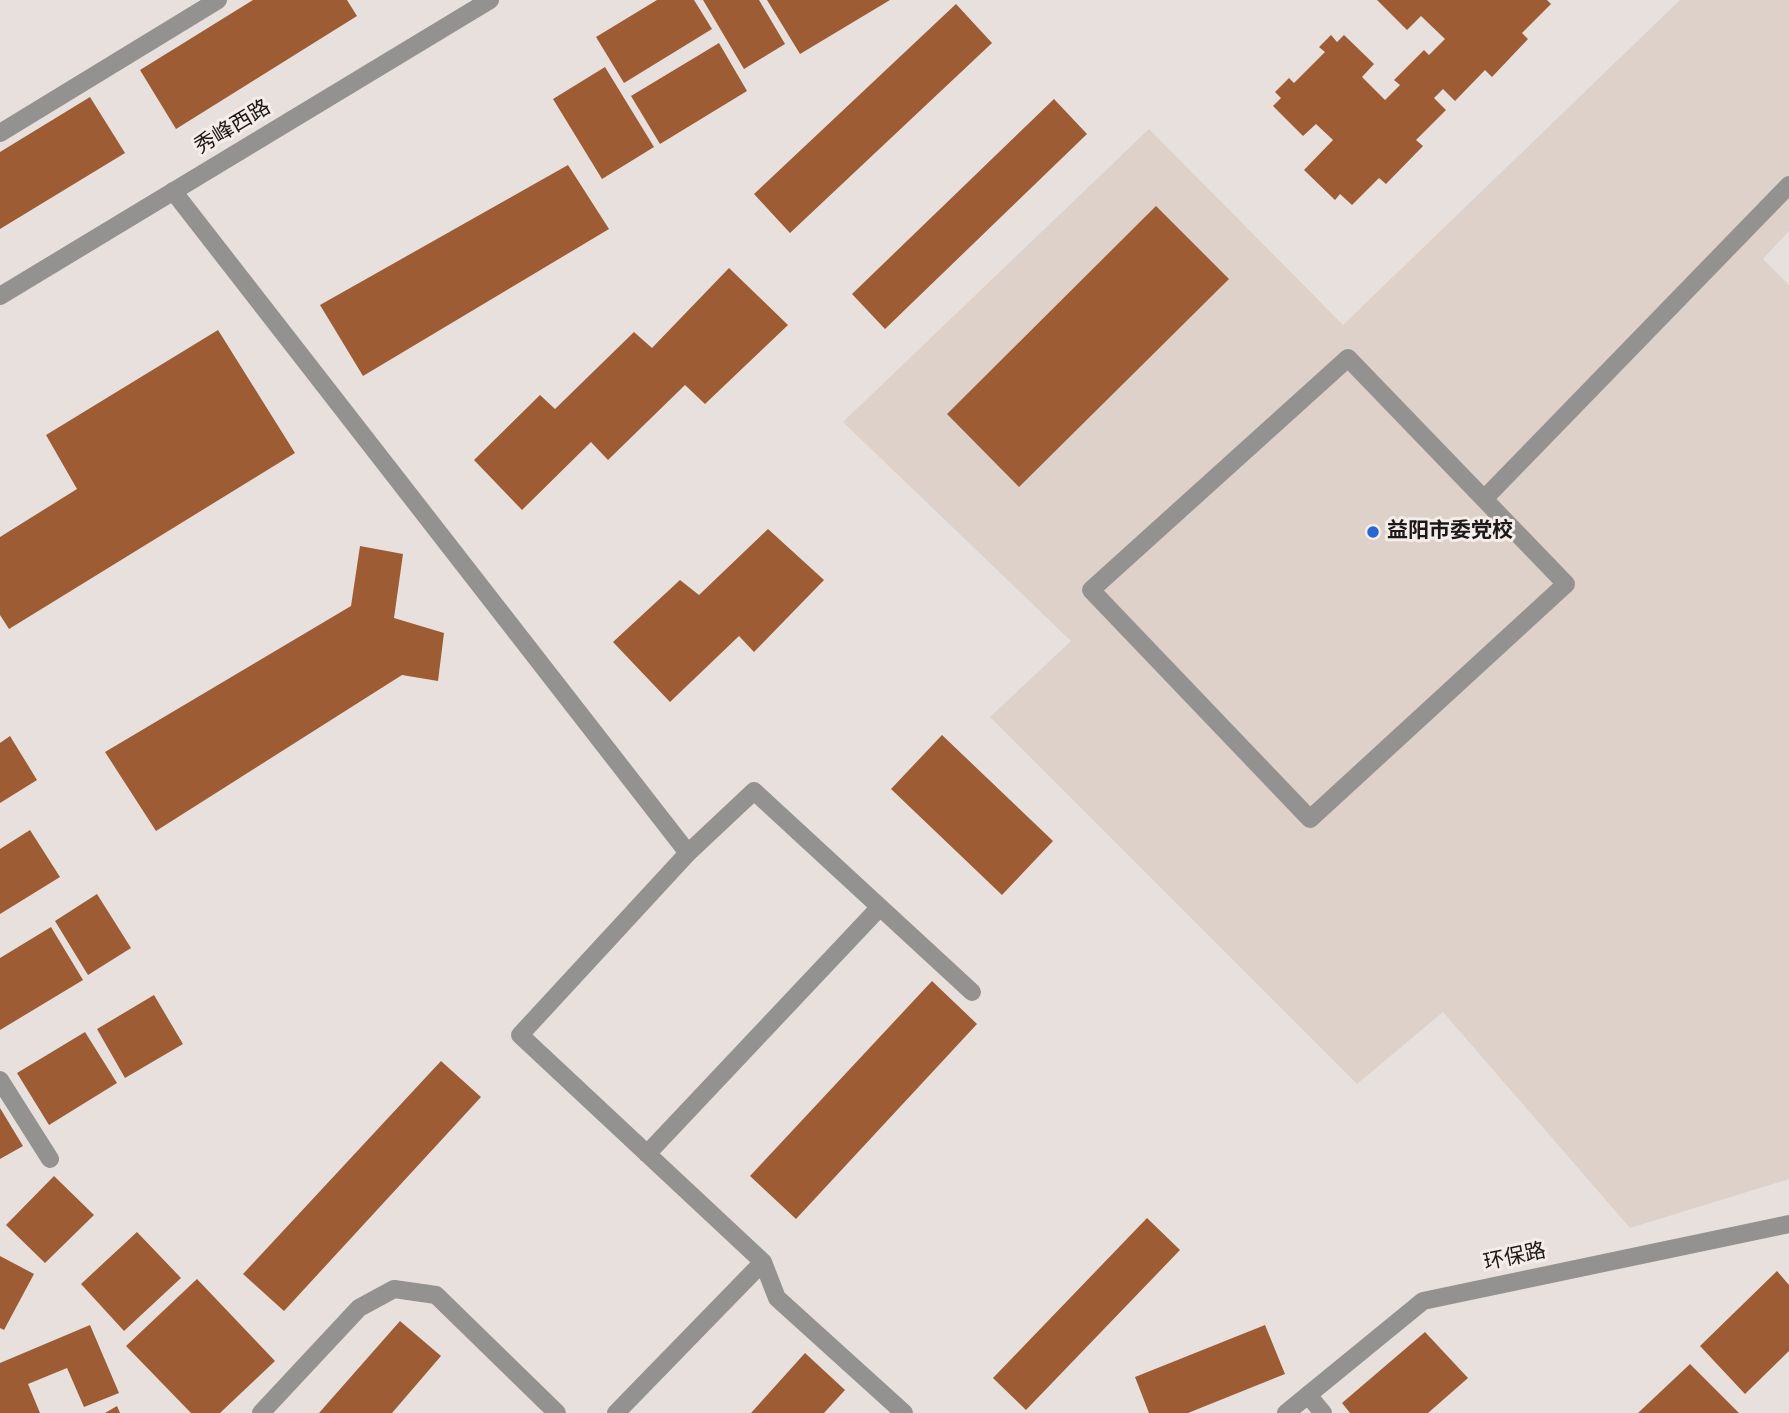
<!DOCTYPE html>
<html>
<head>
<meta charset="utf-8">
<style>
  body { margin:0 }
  canvas { display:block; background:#e7e0dd }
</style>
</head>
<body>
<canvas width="1789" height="1413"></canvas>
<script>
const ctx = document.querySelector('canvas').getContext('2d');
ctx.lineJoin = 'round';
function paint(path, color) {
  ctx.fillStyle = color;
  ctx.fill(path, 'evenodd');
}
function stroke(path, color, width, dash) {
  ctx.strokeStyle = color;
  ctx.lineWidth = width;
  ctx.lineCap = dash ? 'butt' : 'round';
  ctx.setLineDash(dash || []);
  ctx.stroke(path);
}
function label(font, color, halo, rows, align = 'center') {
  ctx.font = font + ' "Titillium Web","Noto Sans SC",sans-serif';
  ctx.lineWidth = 6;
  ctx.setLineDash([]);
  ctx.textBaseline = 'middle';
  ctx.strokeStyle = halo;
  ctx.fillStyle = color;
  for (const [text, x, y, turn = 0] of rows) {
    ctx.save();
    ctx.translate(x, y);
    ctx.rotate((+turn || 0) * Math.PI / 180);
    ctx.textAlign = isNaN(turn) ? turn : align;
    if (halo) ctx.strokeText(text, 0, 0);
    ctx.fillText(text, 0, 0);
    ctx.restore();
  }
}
paint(new Path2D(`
  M1680,0H1789V231L1763,259L1789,285V1179L1630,1228L1443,1012L1357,1084L990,717L1071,641L843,422L1149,129L1343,325Z`), '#ded1c9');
paint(new Path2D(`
  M253,0H347L357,16L176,129L140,70Z
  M657,0H694L712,29L624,83L596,37Z
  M703,0H759L785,44L744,69Z
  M767,0H890L800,54Z
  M1377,0H1547L1551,4L1522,33L1528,39L1492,77L1485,70L1455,101L1443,89L1434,98L1446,110L1416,140L1423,146L1386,184L1379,178L1352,205L1340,194L1335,200L1304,170L1333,140L1316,124L1303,136L1273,106L1281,98L1275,92L1289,78L1294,83L1325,52L1319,47L1331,35L1337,42L1344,35L1374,64L1362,77L1385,100L1400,85L1394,80L1424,50L1429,55L1445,39L1421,16L1407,30Z
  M956,4L992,43L790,233L754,194Z
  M719,43L747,91L660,144L631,96Z
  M605,67L654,147L602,179L553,99Z
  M90,97L125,153L0,229V152Z
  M1054,99L1087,134L885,329L852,294Z
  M568,165L609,229L363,376L320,305Z
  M1156,206L1229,279L1019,487L947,414Z
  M729,268L788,325L705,404L685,385L608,460L591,442L522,510L474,460L540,395L555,409L634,332L652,348Z
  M218,330L295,453L9,629L0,615V537L77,489L46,435Z
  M768,529L824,580L754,652L739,636L670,702L613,642L680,580L699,595Z
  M360,546L403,554L394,618L444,633L438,681L402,675L156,831L105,752L351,606Z
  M942,735L1053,841L1002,895L891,789Z
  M10,736L37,780L0,803V743Z
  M30,830L60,877L0,914V849Z
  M97,894L131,948L88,975L55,921Z
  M51,927L83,980L0,1030V958Z
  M932,981L977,1024L796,1219L750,1176Z
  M154,995L183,1044L125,1078L97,1029Z
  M85,1032L117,1083L49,1125L17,1073Z
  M441,1061L481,1097L284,1311L243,1274Z
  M0,1108L23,1146L0,1159Z
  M54,1176L94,1215L45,1263L6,1225Z
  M1147,1218L1180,1250L1026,1410L993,1378Z
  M137,1232L181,1278L124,1331L81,1284Z
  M0,1256L34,1274L4,1330L0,1328Z
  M1777,1271L1789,1285V1351L1745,1394L1700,1346Z
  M197,1279L275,1361L220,1413H191L126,1346Z
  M400,1321L441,1356L392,1413H319Z
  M90,1325L119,1393L84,1407L67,1368L28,1384L40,1413H0V1363Z
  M1265,1325L1285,1374L1188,1413H1149L1135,1377Z
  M1425,1332L1468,1378L1428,1413H1350L1342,1403Z
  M805,1353L845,1390L824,1413H751Z
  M1690,1364L1739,1413H1638Z
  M117,1406L120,1413H105Z`), '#9e5c34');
stroke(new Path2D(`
  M1348,358L1566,584L1310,819L1091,590Z
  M1485,498L1789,185
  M647,1154L880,907
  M261,1413L359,1308L394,1289L436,1295L557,1413
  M616,1413L763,1262
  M904,1413L777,1298L763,1262L520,1035L688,853L754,791L972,992`), '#949290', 18);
stroke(new Path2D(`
  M0,133L218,0
  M173,191L688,853
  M0,1080L50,1159
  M1308,1395L1323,1413`), '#949290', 18);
stroke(new Path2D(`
  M0,296L490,0
  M1286,1413L1423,1301L1789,1224`), '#949290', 18);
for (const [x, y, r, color] of [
  [1373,532,7,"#2866d3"]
]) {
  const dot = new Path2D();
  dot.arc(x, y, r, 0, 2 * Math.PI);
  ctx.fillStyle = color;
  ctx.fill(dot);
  stroke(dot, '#f4edea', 2.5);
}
label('21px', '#1b1817', '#f4edea', [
  ["秀峰西路",233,128,-31],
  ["环保路",1515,1258,-12]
]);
label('bold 21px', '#1b1817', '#f4edea', [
  ["益阳市委党校",1387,532]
], 'left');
</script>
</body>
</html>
